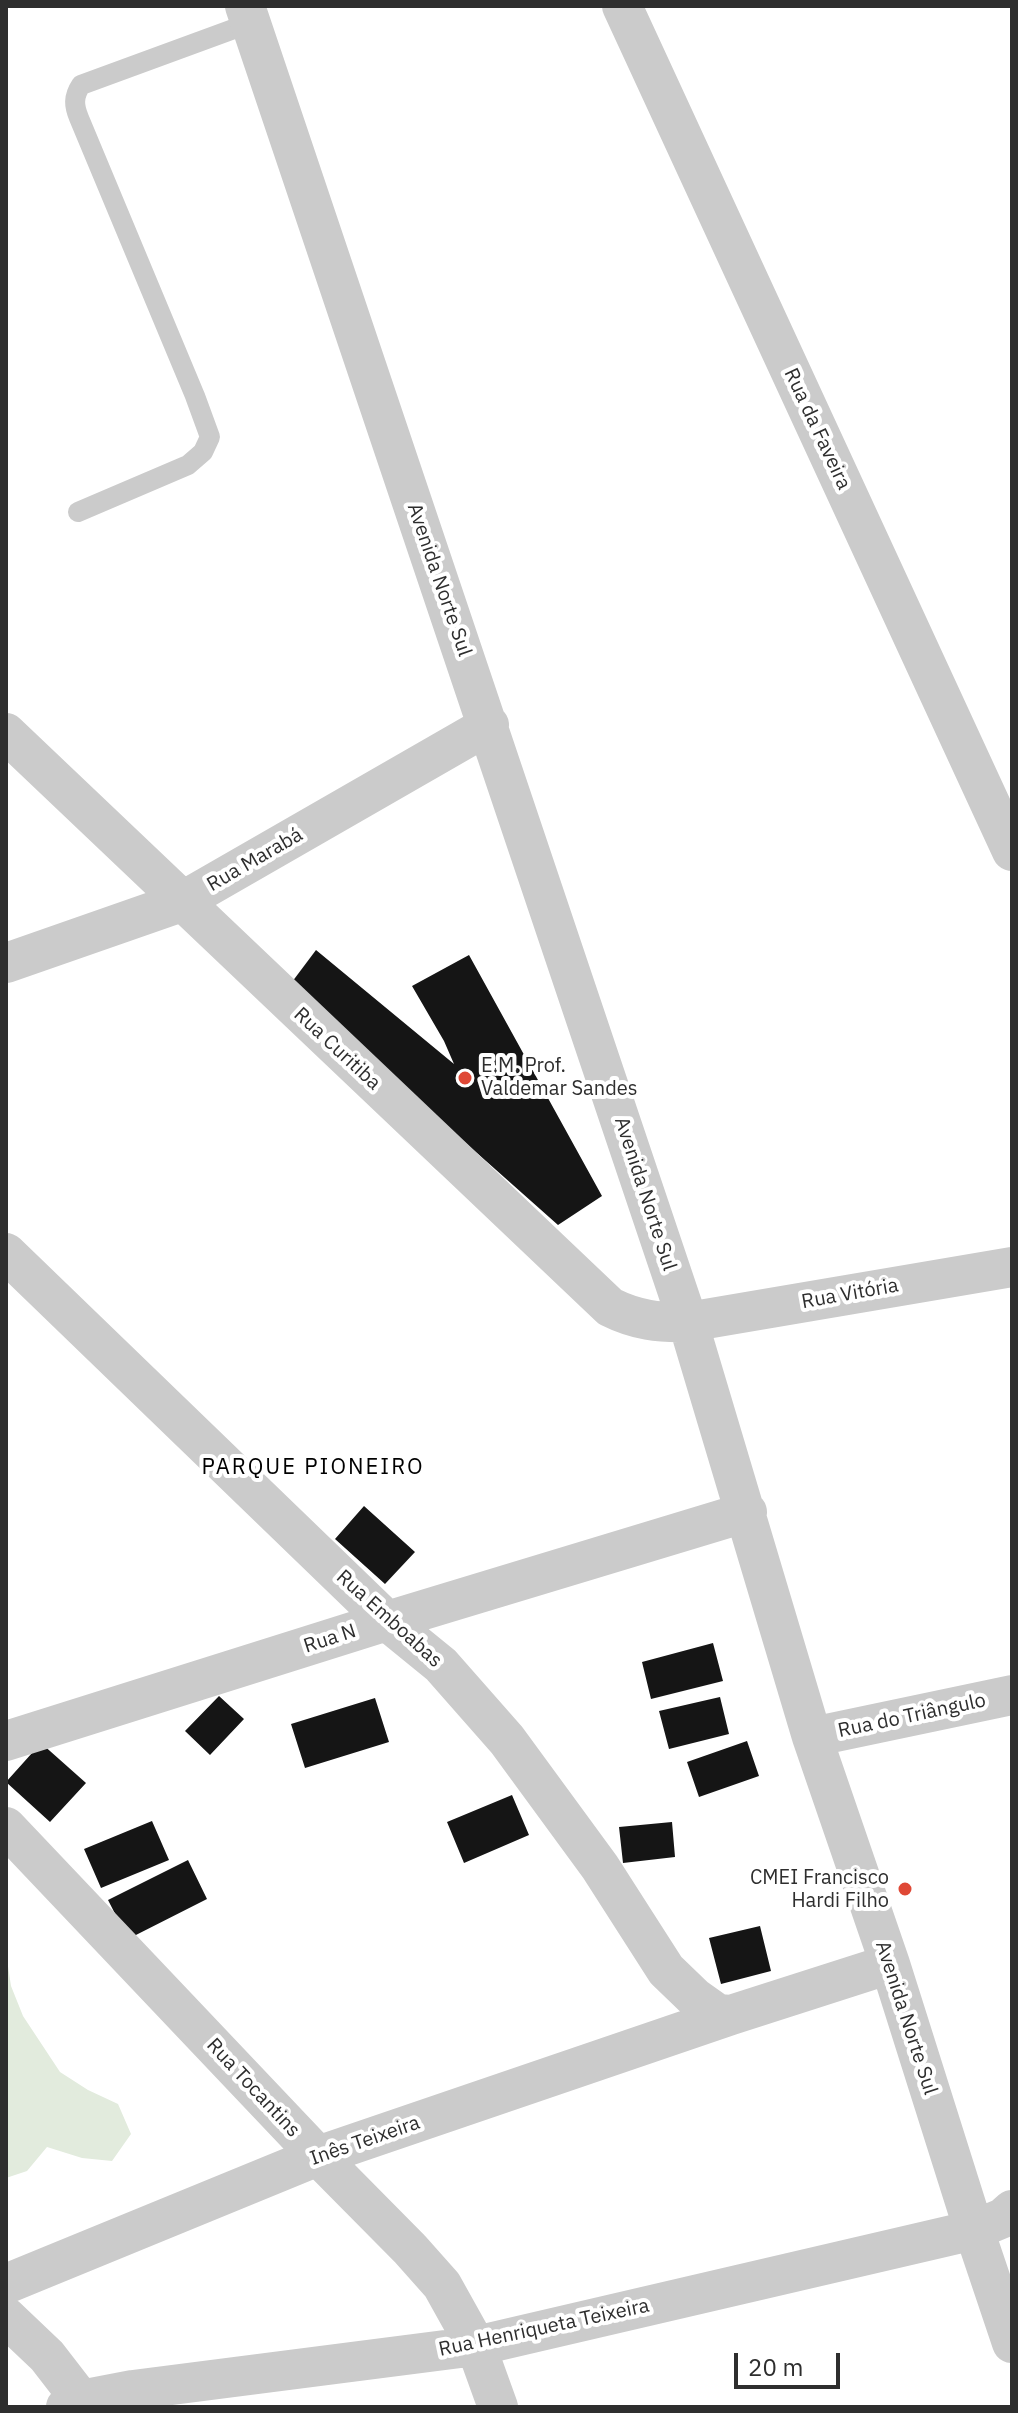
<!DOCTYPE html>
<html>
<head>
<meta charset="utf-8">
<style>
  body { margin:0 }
  #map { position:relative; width:1018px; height:2413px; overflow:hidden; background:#fff; font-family:"IBM Plex Sans",sans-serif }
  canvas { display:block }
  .frame { position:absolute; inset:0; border:8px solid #2e2e2e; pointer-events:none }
  .scale { position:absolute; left:734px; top:2353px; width:106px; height:36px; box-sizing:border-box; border:4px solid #2e2e2e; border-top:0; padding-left:10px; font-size:24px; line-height:28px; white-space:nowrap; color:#2e2e2e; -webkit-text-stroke:6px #fff; paint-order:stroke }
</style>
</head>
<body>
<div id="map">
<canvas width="1018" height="2413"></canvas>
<div class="frame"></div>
<div class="scale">20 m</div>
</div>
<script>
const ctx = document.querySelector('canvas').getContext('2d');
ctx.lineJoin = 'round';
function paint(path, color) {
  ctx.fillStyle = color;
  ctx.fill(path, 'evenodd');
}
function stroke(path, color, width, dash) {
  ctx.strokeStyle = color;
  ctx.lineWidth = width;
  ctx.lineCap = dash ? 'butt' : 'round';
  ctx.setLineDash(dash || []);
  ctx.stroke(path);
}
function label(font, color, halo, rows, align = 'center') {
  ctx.font = font + ' "IBM Plex Sans",sans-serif';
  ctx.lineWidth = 8;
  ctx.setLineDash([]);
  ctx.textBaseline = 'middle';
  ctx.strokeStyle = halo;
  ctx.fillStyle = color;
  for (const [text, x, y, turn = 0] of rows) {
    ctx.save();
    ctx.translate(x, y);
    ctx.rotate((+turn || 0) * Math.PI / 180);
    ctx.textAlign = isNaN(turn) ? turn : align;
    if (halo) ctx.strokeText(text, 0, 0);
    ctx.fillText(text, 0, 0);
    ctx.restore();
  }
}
paint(new Path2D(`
  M6,1953L11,1986L23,2016L60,2072L88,2090L118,2104L131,2134L112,2161L82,2158L47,2147L27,2171L6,2178Z`), '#e2ebdd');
paint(new Path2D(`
  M316,950L454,1064L444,1041L412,986L469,955L602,1196L558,1225L289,986Z
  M364,1506L415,1552L385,1584L335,1539Z
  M713,1643L723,1681L651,1699L642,1662Z
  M219,1696L244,1719L210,1755L185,1731Z
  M720,1697L729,1734L669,1749L659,1711Z
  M375,1698L389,1742L305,1768L291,1724Z
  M747,1741L759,1776L699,1797L687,1762Z
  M41,1743L86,1783L50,1822L6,1782Z
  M512,1795L529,1835L464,1863L447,1822Z
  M152,1821L169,1860L101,1888L84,1849Z
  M672,1822L675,1857L623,1863L619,1827Z
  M188,1860L207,1899L128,1939L108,1900Z
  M760,1926L771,1971L721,1984L709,1938Z`), '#151515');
stroke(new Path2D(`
  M78,512L188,465L203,452L210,437L195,396L79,118C74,106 73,97 81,85L250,23`), '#cbcbcb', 20);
stroke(new Path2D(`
  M245,6L688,1322L812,1737L890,1964L974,2230L1012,2343
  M622,6L1012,851
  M6,733L610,1307C636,1320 659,1323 688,1322L1012,1267
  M6,963L181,902L489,725
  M6,1253L387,1621L441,1665L507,1740L600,1867L666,1970L694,1997L718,2014L731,2015
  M812,1737L1012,1695
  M6,1741L387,1621L747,1512
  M6,1827L318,2156L410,2249L442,2285L476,2346L498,2407
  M6,2284L318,2156L731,2015L890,1964
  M6,2317L47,2356L81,2400
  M66,2407L81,2400L133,2390L476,2346L974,2230L1003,2218L1012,2210`), '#cbcbcb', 40);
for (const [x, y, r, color] of [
  [465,1078,8,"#df4836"],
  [905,1889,8,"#df4836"]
]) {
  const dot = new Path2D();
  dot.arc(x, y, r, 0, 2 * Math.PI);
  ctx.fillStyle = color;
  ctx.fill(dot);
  stroke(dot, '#fff', 3);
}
label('20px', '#2e2e2e', '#fff', [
  ["Rua da Faveira",817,429,65],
  ["Avenida Norte Sul",439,580,71],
  ["Rua Marabá",255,860,-30],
  ["Rua Curitiba",337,1049,43],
  ["Avenida Norte Sul",645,1194,72],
  ["Rua Vitória",850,1294,-10],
  ["Rua Emboabas",389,1619,42],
  ["Rua N",330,1639,-18],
  ["Rua do Triângulo",912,1716,-12],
  ["Avenida Norte Sul",906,2018,72],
  ["Rua Tocantins",253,2088,47],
  ["Inês Teixeira",365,2141,-19],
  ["Rua Henriqueta Teixeira",544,2328,-12]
]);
label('20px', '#2e2e2e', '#fff', [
  ["E.M. Prof.",481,1066],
  ["Valdemar Sandes",481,1089],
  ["CMEI Francisco",889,1878,"right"],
  ["Hardi Filho",889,1901,"right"]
], 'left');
ctx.letterSpacing = '2px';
label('22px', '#000', '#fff', [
  ["PARQUE PIONEIRO",313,1468]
]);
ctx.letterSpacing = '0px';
</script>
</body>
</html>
